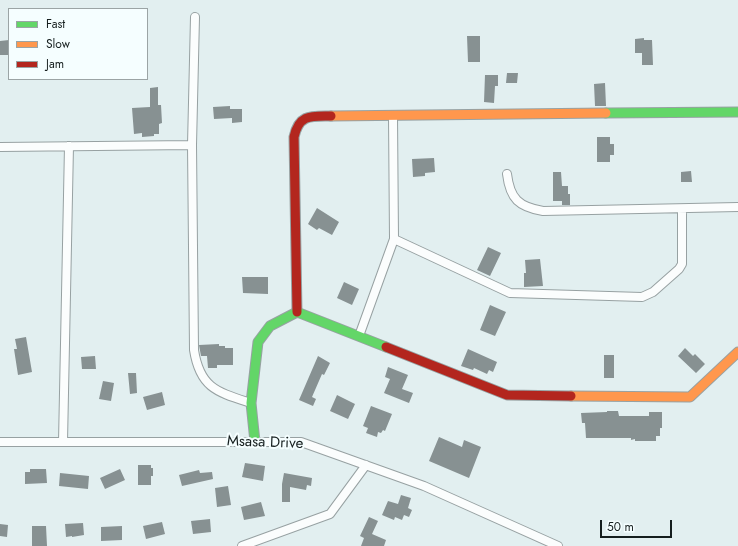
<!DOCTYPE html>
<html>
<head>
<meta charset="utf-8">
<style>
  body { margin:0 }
  #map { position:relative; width:738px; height:546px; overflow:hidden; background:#e2eff0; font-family:Jost,sans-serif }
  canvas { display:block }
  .legend { position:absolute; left:8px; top:8px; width:140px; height:72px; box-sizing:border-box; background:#f5feff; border:1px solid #9ba4a5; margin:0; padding:5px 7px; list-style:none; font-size:12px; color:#151e1e }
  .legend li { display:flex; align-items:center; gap:8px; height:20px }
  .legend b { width:20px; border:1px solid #9ba4a5 }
  .scale { position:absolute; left:600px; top:520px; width:72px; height:18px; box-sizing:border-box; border:2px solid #151e1e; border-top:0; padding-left:5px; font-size:12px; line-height:14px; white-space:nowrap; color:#151e1e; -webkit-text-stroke:3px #f5feff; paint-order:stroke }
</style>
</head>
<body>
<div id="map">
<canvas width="738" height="546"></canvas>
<ul class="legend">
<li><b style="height:5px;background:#63d668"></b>Fast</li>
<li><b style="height:5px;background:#ff974d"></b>Slow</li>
<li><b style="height:5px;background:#b3261e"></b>Jam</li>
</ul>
<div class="scale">50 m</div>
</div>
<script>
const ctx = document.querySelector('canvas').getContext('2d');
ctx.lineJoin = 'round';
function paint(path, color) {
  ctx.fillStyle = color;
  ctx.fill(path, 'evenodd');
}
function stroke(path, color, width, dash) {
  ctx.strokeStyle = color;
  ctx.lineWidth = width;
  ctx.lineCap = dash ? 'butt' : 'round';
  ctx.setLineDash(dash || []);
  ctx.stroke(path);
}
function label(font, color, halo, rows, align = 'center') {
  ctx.font = font + ' Jost,sans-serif';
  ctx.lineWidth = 4;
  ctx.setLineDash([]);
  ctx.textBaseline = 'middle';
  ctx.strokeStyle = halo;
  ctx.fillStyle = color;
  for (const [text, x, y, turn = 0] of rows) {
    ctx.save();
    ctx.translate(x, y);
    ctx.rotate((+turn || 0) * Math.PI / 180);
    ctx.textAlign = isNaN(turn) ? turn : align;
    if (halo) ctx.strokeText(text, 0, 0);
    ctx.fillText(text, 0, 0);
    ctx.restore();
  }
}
paint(new Path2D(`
  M467,36H480V62H468Z
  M644,38V40H652L653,65H642V53H635V39Z
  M9,40V55H0V41Z
  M507,73H518L517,83H506Z
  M485,75H498V86H495L494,103L484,102Z
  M605,83L606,106H595L594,84Z
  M158,87V105H161L162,123L159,124V134H154V136L142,137V133L134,134L132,108L150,107V88Z
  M230,106V109H242V122L232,123V118L214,119L213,107Z
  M597,137H610V144H614V155H610V162H597Z
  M434,158L435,172L425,173V176L413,177L412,159Z
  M691,171L692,182H681V172Z
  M553,172H561L562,186H568V194H570V205H562V201H553Z
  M317,208L339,222L332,235L319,228L317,230L308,224Z
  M488,247L501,253L490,276L477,270Z
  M540,259L543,286L524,287V273H526L525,260Z
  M242,277H268V294L243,293Z
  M344,282L359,289L352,305L337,298Z
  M490,305L506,312L495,336L480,330Z
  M26,337L32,372L18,375L14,349H17L15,339Z
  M219,344V346H225V348H233V365H217V368H208L207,356H201L199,345Z
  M685,348L693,356L695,354L705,364L696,373L678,356Z
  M468,349L497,362L493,372L489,370L487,374L474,368L473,370L461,366Z
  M604,355H614V378H604Z
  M95,356L96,369H82L81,357Z
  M318,356L330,363L324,375L322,374L312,397L316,399L313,406L299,400Z
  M388,367L408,375L402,389L413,393L409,403L384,393L390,379L385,377Z
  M128,373H136L137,393L130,394Z
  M103,381L114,383L111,401L99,399Z
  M162,392L165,405L147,410L143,397Z
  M337,395L355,404L348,419L330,411Z
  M371,406L392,414L385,431L383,430L381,433L378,432L377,437L366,433L368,428L363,426Z
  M607,411H618L619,416H649V412H662V428H660V436H656V441H635V439L631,440V438H586L585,423H582L581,413L607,412Z
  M439,437L462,447L464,440L481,447L469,478L429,461Z
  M245,463L265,466L263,481L242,477Z
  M138,465H151V468H153V476H151V485H138Z
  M30,469H46L47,483L25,484V472H30Z
  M120,469L125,480L105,489L100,478Z
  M199,470L200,473L212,472L213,479L182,486L179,475Z
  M60,473L89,476L88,489L59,486Z
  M284,473L312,478L311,486L307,485L306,490L290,487V502H282V484Z
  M228,486L231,505L217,507L215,488Z
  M401,495L411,498L408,508L412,510L409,517L404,515L402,520L395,517L394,520L382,515L388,501L398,504Z
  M261,502L265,516L244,520L241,507Z
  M369,517L378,521L372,534L386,540L384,546H361L364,538L360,536Z
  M210,519L211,532L193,534L191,521Z
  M162,522L165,534L146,539L143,526Z
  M83,523L84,535L72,537V536L66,537L65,524Z
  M0,524L8,525L7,537L0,536Z
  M32,526H46L47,546H32Z
  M122,526V540L101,541V527Z`), '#879192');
const street = new Path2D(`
  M195,17L192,145L194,350C200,388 217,392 251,403
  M0,147L192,145
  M507,174C510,199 519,207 543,211L738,207
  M394,239L510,293L642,297L653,292L679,269L682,264V209
  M359,336L394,239L393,116
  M0,442H301L424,486L558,546
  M63,442L69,146
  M242,546L330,514L366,465`);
const fast = new Path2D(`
  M606,113L738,112
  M255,442L251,403L258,342L270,326L297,312L386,347`);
const slow = new Path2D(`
  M331,116L606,113
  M571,396L690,397L738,352`);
const jam = new Path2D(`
  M297,312L294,137C299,114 311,116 331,116
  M386,347L507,395L571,396`);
stroke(street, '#97a1a2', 10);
stroke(fast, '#97a1a2', 11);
stroke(slow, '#97a1a2', 11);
stroke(jam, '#97a1a2', 11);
stroke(street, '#fbfdfd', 8);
stroke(fast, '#63d668', 9);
stroke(slow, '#ff974d', 9);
stroke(jam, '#b3261e', 9);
label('15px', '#151e1e', '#f5feff', [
  ["Msasa Drive",265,443,2]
]);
</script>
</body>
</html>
